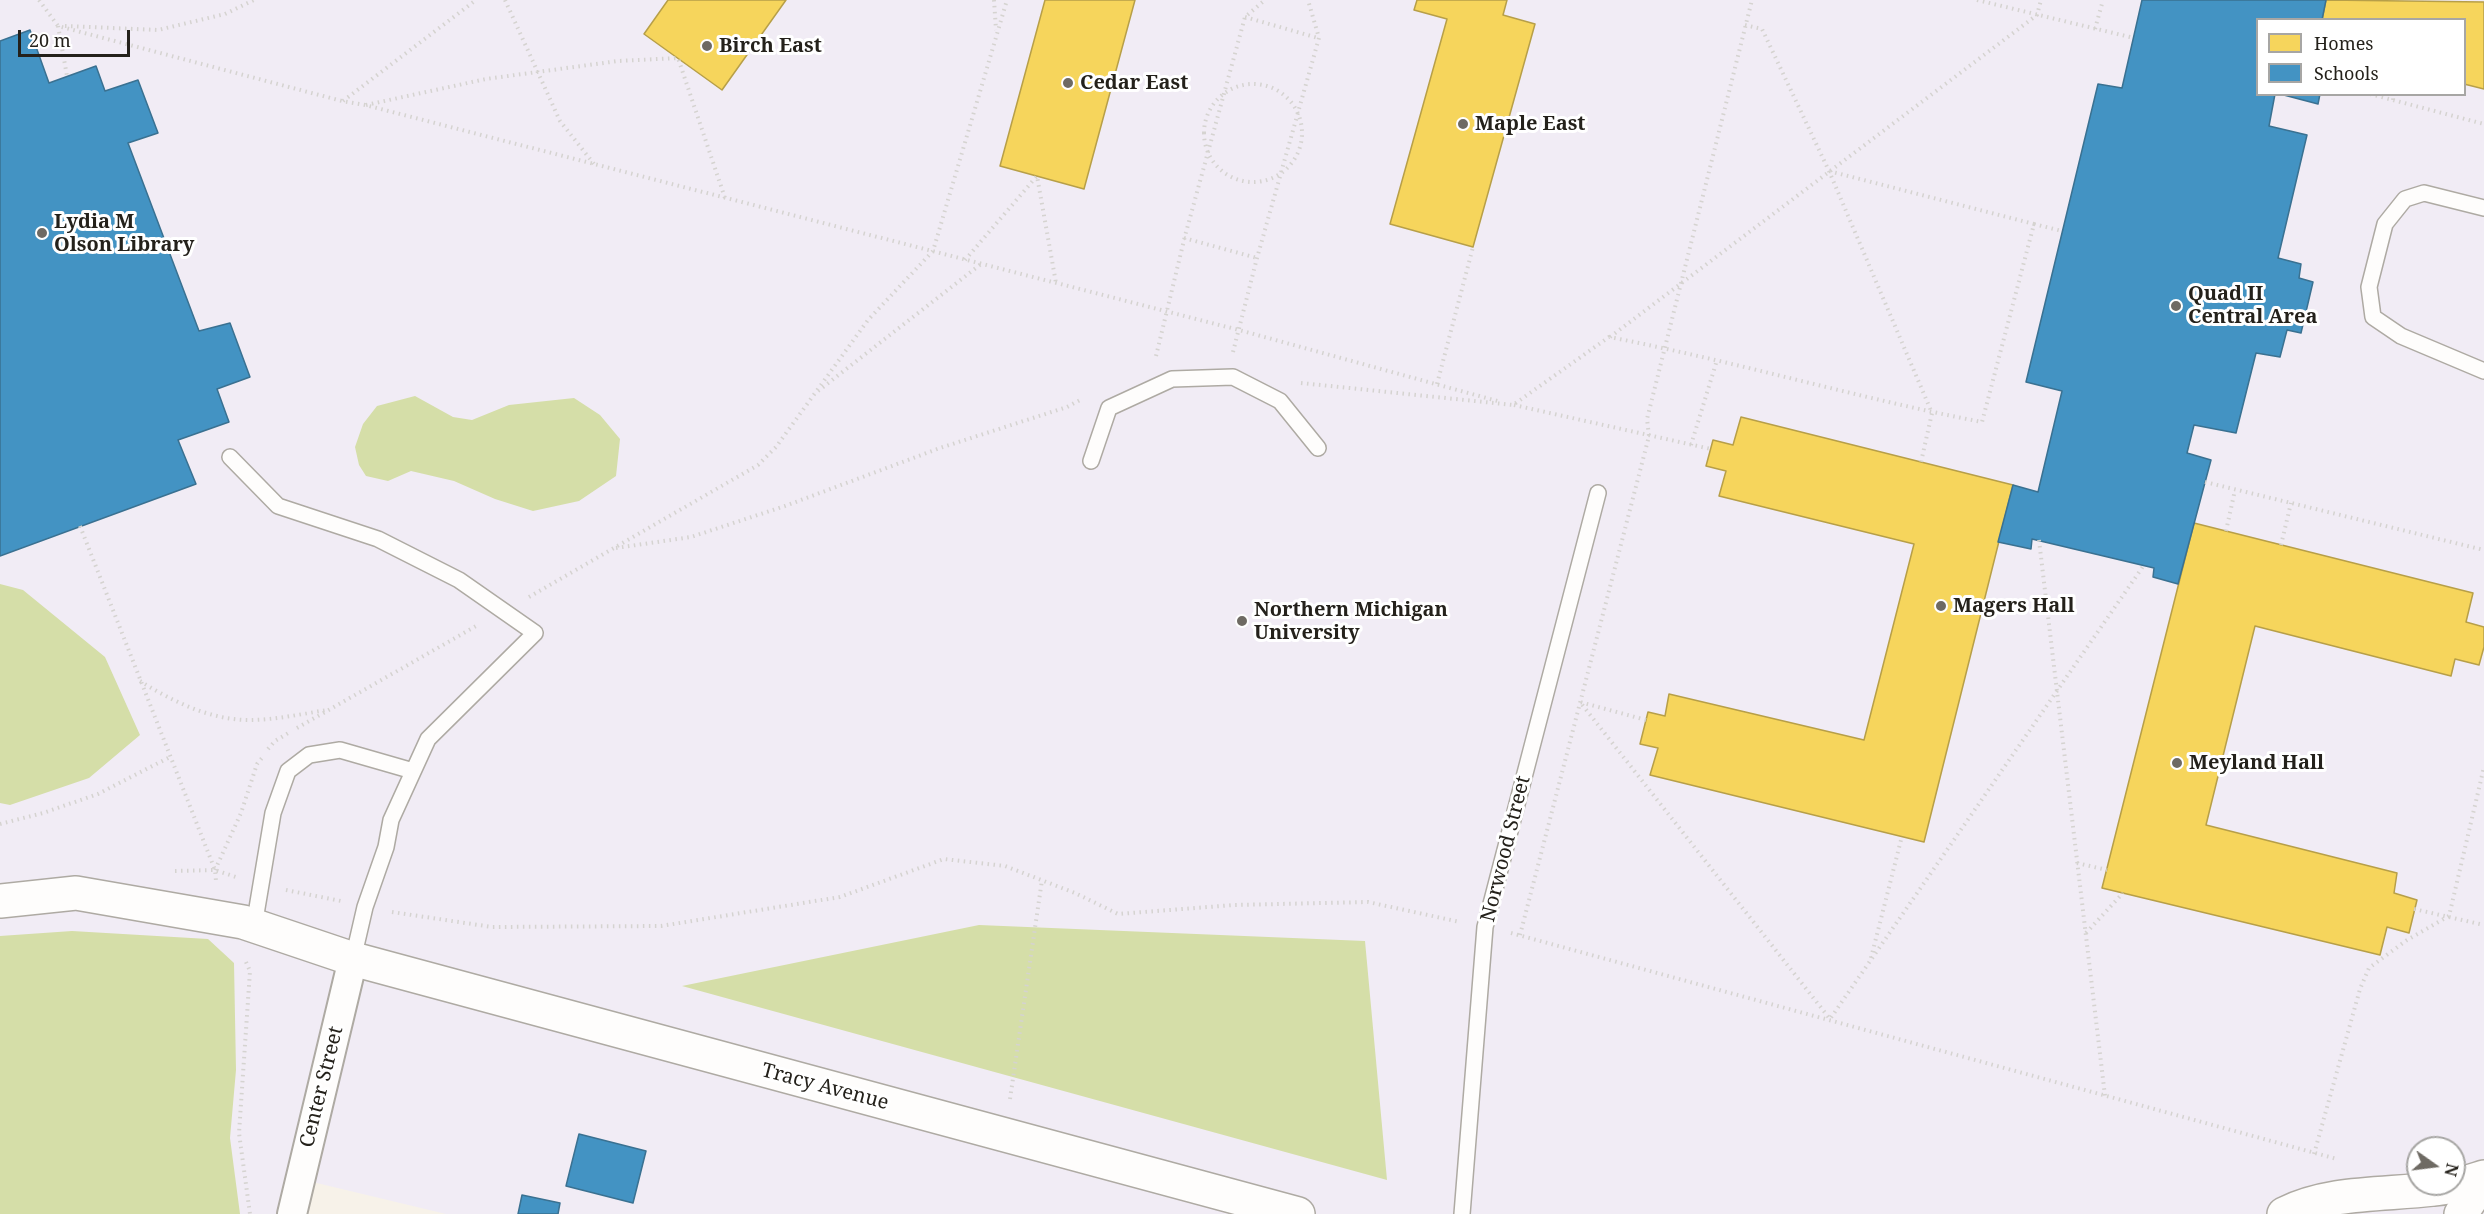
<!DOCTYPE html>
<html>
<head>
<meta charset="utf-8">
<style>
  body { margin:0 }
  #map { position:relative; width:2484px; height:1214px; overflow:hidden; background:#f7f2e9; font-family:"Noto Serif",serif }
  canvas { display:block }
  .legend { position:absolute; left:2256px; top:18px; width:210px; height:78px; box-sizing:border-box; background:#fff; border:2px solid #a7a6a4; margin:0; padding:8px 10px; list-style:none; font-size:18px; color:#24211b }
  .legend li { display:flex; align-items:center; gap:12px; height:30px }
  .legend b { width:30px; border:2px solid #a7a6a4 }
  .north { position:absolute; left:2406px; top:1136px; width:60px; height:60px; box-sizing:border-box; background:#fff; border:2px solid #a7a6a4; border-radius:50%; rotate:104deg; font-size:16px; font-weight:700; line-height:24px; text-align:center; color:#24211b }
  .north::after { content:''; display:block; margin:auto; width:21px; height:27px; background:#6e6a63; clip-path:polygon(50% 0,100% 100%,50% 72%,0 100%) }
  .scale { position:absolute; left:18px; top:30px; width:112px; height:27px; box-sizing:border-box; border:3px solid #24211b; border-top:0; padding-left:8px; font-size:18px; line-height:21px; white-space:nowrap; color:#24211b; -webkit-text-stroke:4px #fff; paint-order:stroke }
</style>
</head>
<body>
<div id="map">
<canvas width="2484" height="1214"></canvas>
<ul class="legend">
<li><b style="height:16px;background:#f6d55c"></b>Homes</li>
<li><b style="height:16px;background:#4393c3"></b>Schools</li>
</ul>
<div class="north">N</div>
<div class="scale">20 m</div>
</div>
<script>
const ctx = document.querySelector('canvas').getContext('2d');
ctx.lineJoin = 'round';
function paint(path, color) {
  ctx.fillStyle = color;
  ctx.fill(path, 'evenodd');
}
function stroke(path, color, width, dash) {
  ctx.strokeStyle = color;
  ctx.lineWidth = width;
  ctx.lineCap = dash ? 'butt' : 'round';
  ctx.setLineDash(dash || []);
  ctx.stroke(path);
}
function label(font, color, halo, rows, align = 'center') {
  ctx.font = font + ' "Noto Serif",serif';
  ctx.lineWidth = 6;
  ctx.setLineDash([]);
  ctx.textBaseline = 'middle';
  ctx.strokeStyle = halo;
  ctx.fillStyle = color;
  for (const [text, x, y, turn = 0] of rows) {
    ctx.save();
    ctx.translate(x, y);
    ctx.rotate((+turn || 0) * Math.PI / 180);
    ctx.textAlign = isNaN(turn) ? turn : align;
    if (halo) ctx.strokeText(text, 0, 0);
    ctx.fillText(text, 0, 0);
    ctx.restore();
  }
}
paint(new Path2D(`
  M0,0H2484V1214H446L300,1179L290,1214H0ZM2258,20H2464V94H2258ZM2418,1148H2454V1184H2418Z`), '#f1ecf5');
paint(new Path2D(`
  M415,396L453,417L472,420L509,405L574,398L600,415L620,439L616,476L579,501L533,511L495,499L454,481L411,471L388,481L366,476L359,465L355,447L363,424L377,406Z
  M0,584L23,590L105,657L140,735L89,778L10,805L0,803Z
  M979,925L1365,941L1387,1180L682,986Z
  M72,931L208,939L234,963L236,1070L230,1138L240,1214H0V936Z`), '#d5dea8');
const homes = new Path2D(`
  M668,0H786L722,90L644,34Z
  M1045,0H1135L1084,189L1000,166Z
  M1417,0H1507L1503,15L1535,24L1473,247L1390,224L1447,19L1414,10Z
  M2326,0L2484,2V89L2464,84V20H2322Z
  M1741,417L2013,485L1924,842L1650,775L1658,748L1640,744L1648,712L1665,716L1669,694L1864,740L1914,544L1719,496L1726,471L1706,466L1713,440L1733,445Z
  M2194,523L2473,593L2466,622L2484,627V647L2479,665L2455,659L2451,676L2255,626L2206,825L2397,873L2394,893L2417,900L2409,933L2387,927L2380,955L2102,888Z`);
paint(homes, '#f6d55c');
stroke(homes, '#b79f48', 1.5);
const schools = new Path2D(`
  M2142,0H2326L2322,20H2258V94H2275L2269,126L2307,135L2278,258L2301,264L2299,278L2313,282L2301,333L2287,330L2280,357L2256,353L2236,433L2194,425L2187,453L2211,460L2178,584L2153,577L2154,568L2032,539L2031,549L1998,542L2013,485L2038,492L2062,391L2026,382L2098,84L2122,88Z
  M30,30L49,83L96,66L105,91L138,80L158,133L128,143L199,331L230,323L250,377L217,389L229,422L178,440L196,484L0,556V41Z
  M2280,94H2320L2318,104Z
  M579,1134L646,1151L633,1203L566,1186Z
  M522,1195L560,1203L558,1214H518Z`);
paint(schools, '#4393c3');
stroke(schools, '#3a7191', 1.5);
const service = new Path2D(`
  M2484,208L2424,193L2405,199L2385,224L2369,287L2373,317L2401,336L2484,371
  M230,457L278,506L378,539L459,580L535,633L428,739L391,820L386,847L365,907L353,959
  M1091,461L1109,408L1172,379L1233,377L1280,401L1318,448
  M254,926L273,813L288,771L309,755L340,750L413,771
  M1462,1214L1485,927L1598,493`);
const minor = new Path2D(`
  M292,1214L353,959`);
const tertiary = new Path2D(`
  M0,901L76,893L243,922L353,959L1298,1214
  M2284,1214C2330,1191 2384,1195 2434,1189C2451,1188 2468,1182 2484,1177`);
const secondary = new Path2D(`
  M2461,1214L2476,1191L2484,1184`);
stroke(service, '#aeaaa3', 18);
stroke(minor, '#aeaaa3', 32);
stroke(tertiary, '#aeaaa3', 36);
stroke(secondary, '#aeaaa3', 36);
stroke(new Path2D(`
  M39,0L58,26L342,101L365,105L1239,330L1501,402
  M505,0L560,121L594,164
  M994,0L996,30
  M1977,0L2134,38
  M1245,17L1318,38
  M1745,25L1762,29L1829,171L1932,413L1921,462
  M58,26L67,76
  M65,26L158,30L225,14L254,0
  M2095,29L2103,0
  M1204 133a49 49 0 1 1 98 0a49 49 0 1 1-98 0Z
  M2370,94L2484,124
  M2393,100L2394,94
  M343,101L476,0
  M366,105L486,79L618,61L678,58L725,198
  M2034,224L2062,231
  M1184,238L1257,258
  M965,260L1037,176L1056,283
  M1610,337L2037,15L2041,0
  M1233,352L1257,258L1319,38L1308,0
  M1156,356L1185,236L1245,17L1265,0
  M1301,383L1513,405L1609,337C1734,361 1857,398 1982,422L2034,224L1829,171
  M1437,384L1473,247
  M818,391L981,264
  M1514,405L1711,449
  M1691,445L1717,360
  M2205,482L2484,550
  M80,526L215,870L216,881
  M2226,531L2235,490
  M2039,540L2105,1096
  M2281,545L2291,503
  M616,548L691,537L785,506L940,448L1067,407L1082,399
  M529,597L758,465L776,447L868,320L933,251L1007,0
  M140,681C172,701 210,720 249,720C275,720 301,714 327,710
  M1646,720L1580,702L1830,1019L2144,565
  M297,728L478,625
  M268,749L275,741L290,732
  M0,824L43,813L98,794L170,757
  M2077,863L2107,870
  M215,870L241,813L257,764L262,758
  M175,871L215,870L236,877
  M286,890L341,901
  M2414,909L2484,925
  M392,912L492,927L661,926L840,897L944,859L1005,866L1075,893L1118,914L1234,905L1368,902L1460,922
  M1511,933L2337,1159
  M2086,933L2123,893
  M1520,935L1649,436L1647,419L1752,0
  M1871,958L1902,836
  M246,962L250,971L239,1133L250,1214
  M1010,1099L1042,880
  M2314,1154L2360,989L2369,968L2407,940L2449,916L2484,767`), '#d5d3d0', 4, [1.5, 4.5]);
stroke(service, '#fefdfc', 15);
stroke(minor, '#fefdfc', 28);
stroke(tertiary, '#fefdfc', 33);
stroke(secondary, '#fefdfc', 33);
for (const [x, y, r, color] of [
  [707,46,6,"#6e6a63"],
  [1068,83,6,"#6e6a63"],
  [1463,124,6,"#6e6a63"],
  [42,233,6,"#6e6a63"],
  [2176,306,6,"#6e6a63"],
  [1941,606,6,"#6e6a63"],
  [1242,621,6,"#6e6a63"],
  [2177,763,6,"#6e6a63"]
]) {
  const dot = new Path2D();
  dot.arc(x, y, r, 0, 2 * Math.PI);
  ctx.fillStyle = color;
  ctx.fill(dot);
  stroke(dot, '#fff', 2);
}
label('bold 20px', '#24211b', '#fff', [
  ["Birch East",719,46],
  ["Cedar East",1080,83],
  ["Maple East",1475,124],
  ["Lydia M",54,222],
  ["Olson Library",54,245],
  ["Quad II",2188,294],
  ["Central Area",2188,317],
  ["Magers Hall",1953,606],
  ["Northern Michigan",1254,610],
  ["University",1254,633],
  ["Meyland Hall",2189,763]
], 'left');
label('20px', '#24211b', '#fff', [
  ["Norwood Street",1506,849,-76],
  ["Center Street",322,1087,-76],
  ["Tracy Avenue",825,1087,15]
]);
</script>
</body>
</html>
